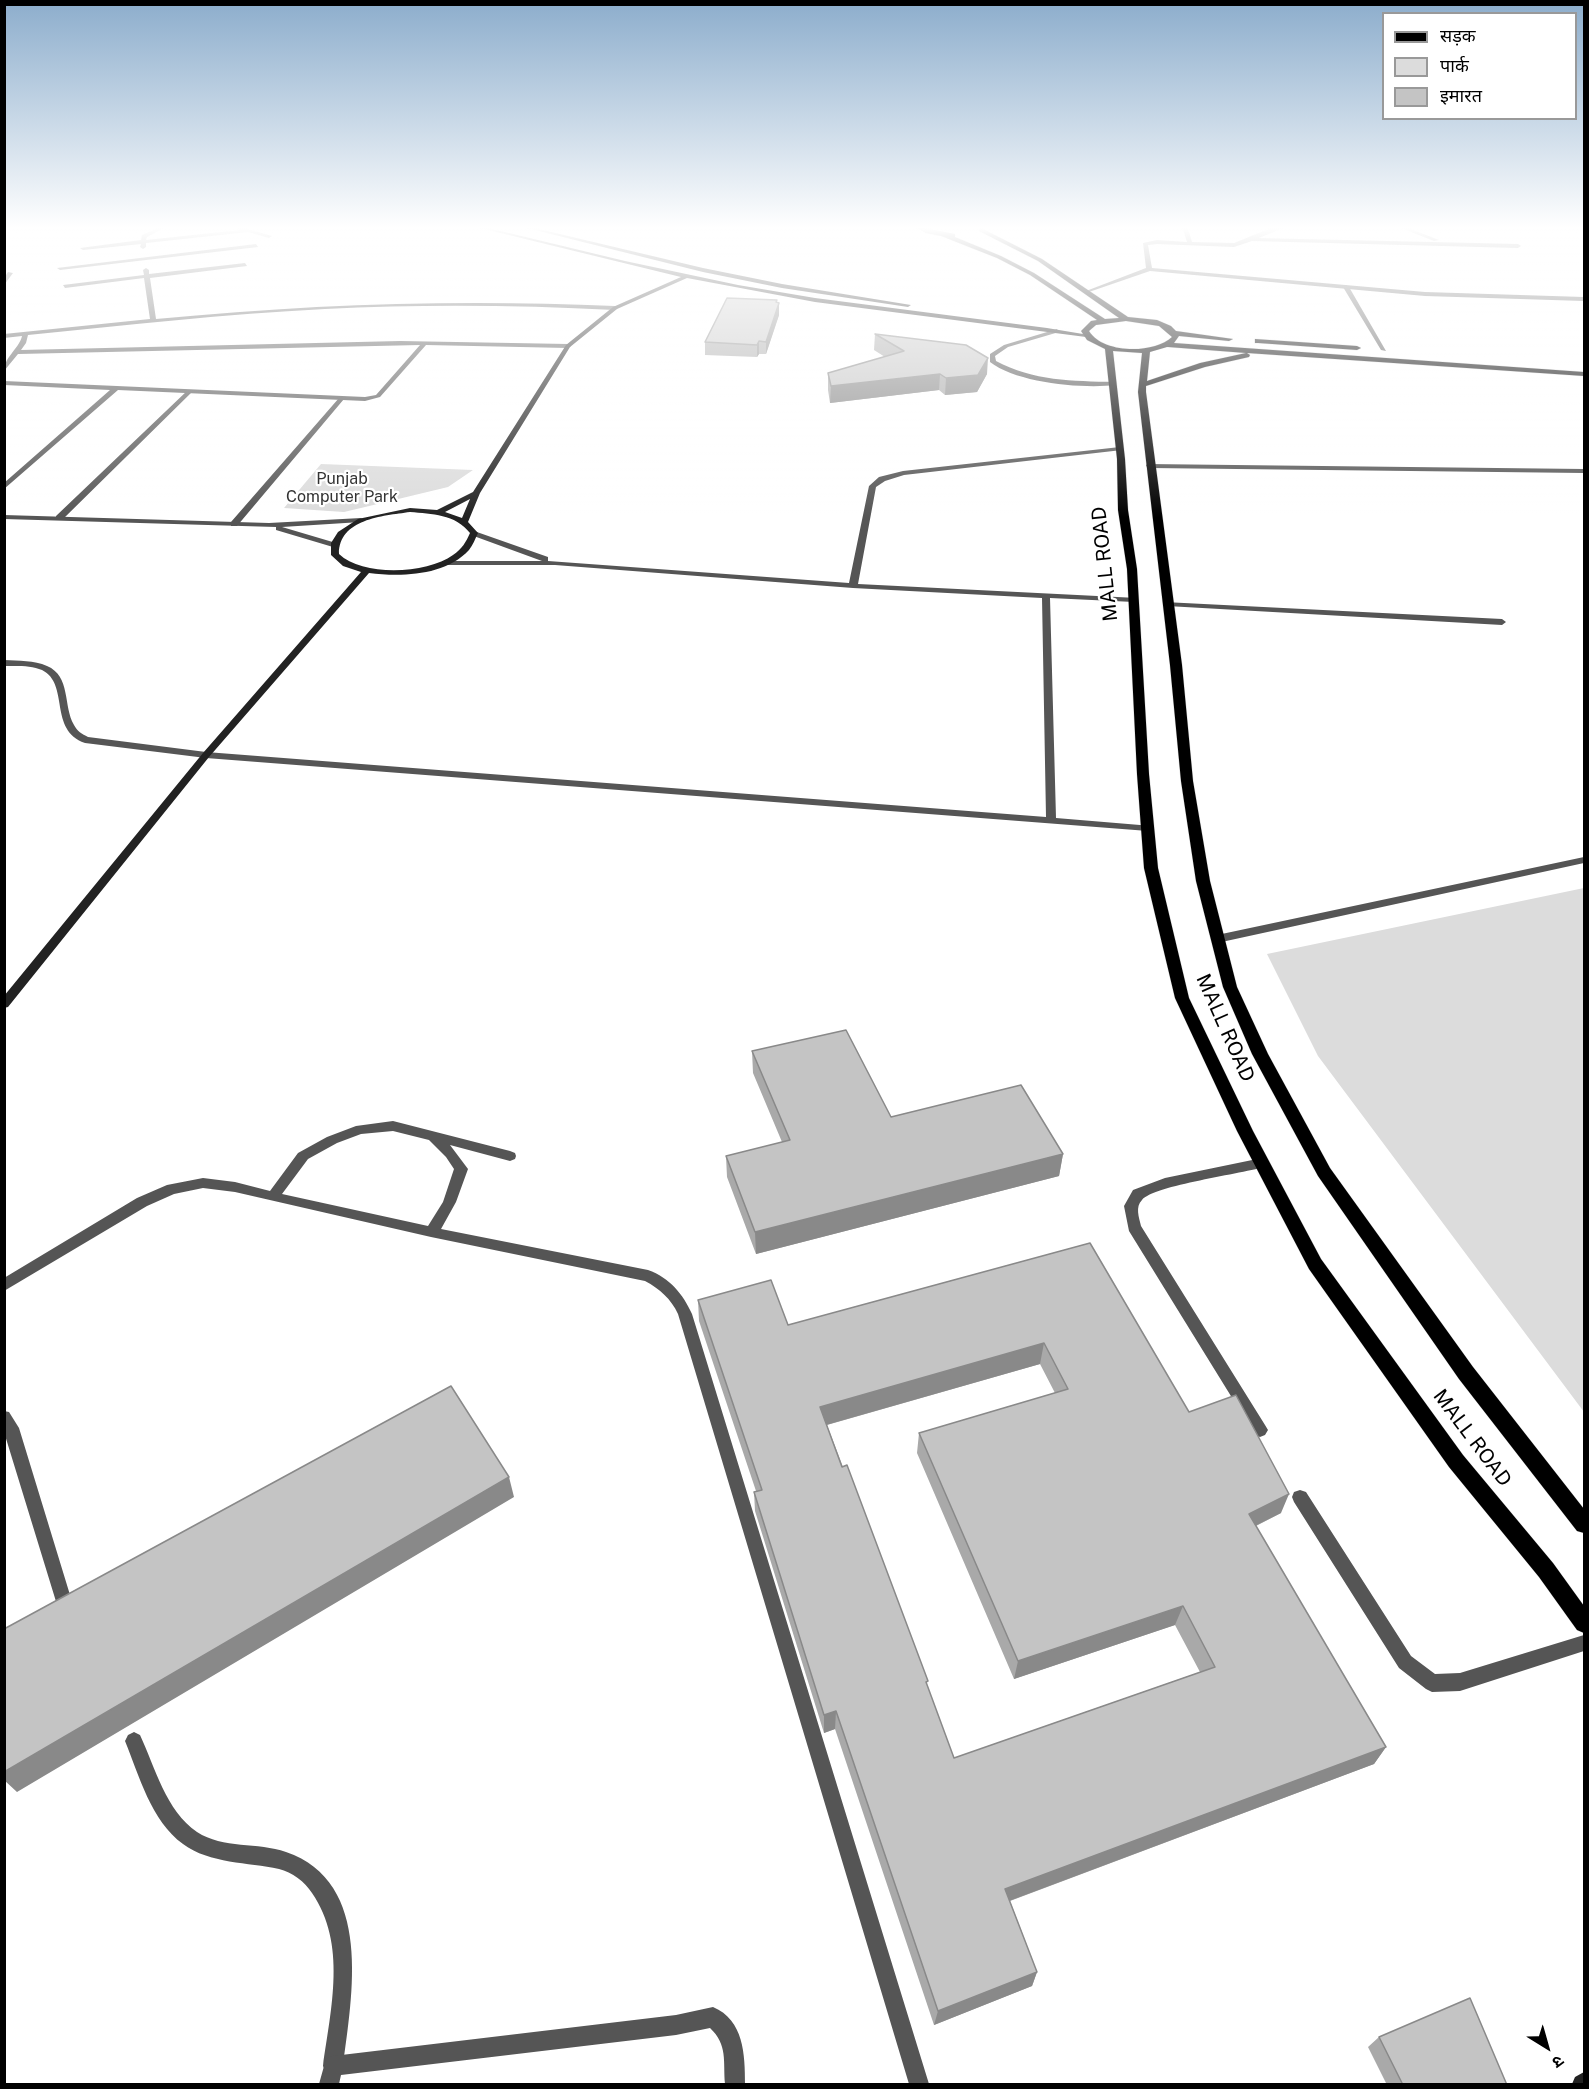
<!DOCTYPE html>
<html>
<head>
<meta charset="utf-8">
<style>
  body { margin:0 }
  #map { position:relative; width:1589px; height:2089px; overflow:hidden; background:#fff; font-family:"Public Sans","Noto Sans Devanagari",sans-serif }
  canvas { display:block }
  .frame { position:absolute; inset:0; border:6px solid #000; pointer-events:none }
  .legend { position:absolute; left:1382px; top:12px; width:195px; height:108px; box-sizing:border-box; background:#fff; border:2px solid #999; margin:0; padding:8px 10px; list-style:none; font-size:18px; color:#000 }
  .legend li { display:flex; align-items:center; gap:12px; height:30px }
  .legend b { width:30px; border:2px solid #999 }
  .north { position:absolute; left:1517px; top:2017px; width:60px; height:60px; -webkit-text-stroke:4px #fff; paint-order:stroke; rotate:143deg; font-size:16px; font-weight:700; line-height:24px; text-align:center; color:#000 }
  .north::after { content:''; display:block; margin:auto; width:21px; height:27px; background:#000; clip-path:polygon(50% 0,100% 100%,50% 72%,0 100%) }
</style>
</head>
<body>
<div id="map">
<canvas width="1589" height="2089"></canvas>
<div class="frame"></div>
<ul class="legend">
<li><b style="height:8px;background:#000"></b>सड़क</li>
<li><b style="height:16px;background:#dcdcdc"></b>पार्क</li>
<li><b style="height:16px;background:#c4c4c4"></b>इमारत</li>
</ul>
<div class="north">उ</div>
</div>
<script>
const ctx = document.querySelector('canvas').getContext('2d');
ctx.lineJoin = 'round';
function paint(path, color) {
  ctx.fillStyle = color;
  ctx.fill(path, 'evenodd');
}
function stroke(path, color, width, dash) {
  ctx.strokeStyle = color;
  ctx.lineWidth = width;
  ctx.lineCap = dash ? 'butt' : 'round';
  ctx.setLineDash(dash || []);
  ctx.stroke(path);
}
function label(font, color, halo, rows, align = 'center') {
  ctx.font = font + ' "Public Sans",sans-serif';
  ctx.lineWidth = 4.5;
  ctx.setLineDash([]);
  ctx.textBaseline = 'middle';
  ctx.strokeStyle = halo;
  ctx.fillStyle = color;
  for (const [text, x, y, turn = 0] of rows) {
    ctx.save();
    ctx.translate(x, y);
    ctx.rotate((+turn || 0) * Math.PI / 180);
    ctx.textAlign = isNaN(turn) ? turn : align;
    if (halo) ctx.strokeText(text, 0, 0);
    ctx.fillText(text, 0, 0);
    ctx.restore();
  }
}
paint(new Path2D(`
  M321,464L473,470L448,487L365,507L344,512L284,508Z
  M1584,888V1412L1318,1056L1267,954Z`), '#dcdcdc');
const primary = new Path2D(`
  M913,226L955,234V237L1001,256L1034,273L1105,319L1119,318L1038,261L979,231V229H983L1042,259L1128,317L1157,320L1171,326L1176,331L1233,339L1229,341L1179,336L1174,343L1584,372V376L1247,353L1250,355L1249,357L1205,367L1146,386V392L1182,665L1193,781L1210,881L1237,987L1268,1054L1330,1168L1473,1367L1584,1509V1533L1577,1531L1459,1379L1318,1176L1252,1054L1223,987L1196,881L1181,781L1170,665L1138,392L1142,353L1113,351L1125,459L1128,510L1137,569L1149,774L1158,868L1189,998L1253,1131L1321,1259L1463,1455L1553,1563L1584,1606V1633L1577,1630L1539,1577L1449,1467L1309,1269L1237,1131L1175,998L1144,868L1137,774L1127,569L1118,510L1117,459L1105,349L1087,340L1081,331L1091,321L1097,320L1030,275L997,258L941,236L926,233ZM1126,321L1159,326L1172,337C1154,354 1103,354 1089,331L1096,325ZM1167,347H1168L1246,353L1200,363L1147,381L1150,352Z
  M1255,339L1357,346L1361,348L1357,350L1258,343H1255Z`);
stroke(primary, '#dbdbdb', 1);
paint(new Path2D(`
  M1346,285L1349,287L1386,351L1381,350L1343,287Z
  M1057,329L1059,332L1008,347L995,356L996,361C1033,381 1073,381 1114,382L1116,383V385C1082,389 1017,383 990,362V354L1004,345Z
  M188,390L193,391L62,520H56V516Z
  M339,398L344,399L237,526H231V522Z
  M1147,464L1584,469V473L1150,468L1146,466Z
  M1164,602L1502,619L1506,622L1502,625L1167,606H1164Z
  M393,1121L510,1151L515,1153L516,1156L515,1159L510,1161L450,1145L468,1169L456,1202L441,1229L648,1270C670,1278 683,1294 692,1314L929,2084H909L678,1314C671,1299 660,1289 645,1281L431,1237L235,1192L203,1188L174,1194L147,1206L4,1291V1278L137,1198L167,1185L203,1178L235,1182L270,1191L298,1153L327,1137L356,1126ZM393,1131L429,1140L446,1157L454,1169L443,1202L428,1226L282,1194L308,1159L337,1143L361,1134Z
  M1262,1158L1267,1160L1268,1163L1267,1166C1243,1174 1154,1185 1142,1200C1135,1207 1139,1217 1141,1226L1265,1425L1268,1430L1265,1435L1260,1437L1255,1435L1129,1231L1124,1206L1133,1190L1165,1178Z
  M4,1411L9,1412L19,1428L74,1608L72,1614L66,1616L60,1614L58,1608L4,1432Z
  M1300,1490L1306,1492L1411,1656L1435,1674L1460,1673L1584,1635V1651L1460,1691L1432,1692L1426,1689L1399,1668L1294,1502L1292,1497L1294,1492Z
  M134,1732L140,1735C155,1767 166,1811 197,1832C223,1849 258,1842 286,1852C374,1882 352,1996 343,2066L340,2073L333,2076L326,2073L323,2066C331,2008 347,1944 312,1893C305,1882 292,1872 279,1869C248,1862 210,1864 183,1844C151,1821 139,1775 125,1741L128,1735Z`), '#555');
paint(new Path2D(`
  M162,226H168L147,237L146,240L240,230L238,229L241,227L272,236L269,238L248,232L146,243V247L143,249L140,247L141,244L83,250L80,248L141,240L142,235Z
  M1182,226H1187L1192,242L1234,243L1271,228L1288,226L1259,238L1518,244L1521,246L1518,248L1252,241L1234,247L1157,244L1148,245L1152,268L1425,292L1584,297V301L1425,296L1150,271L1086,293V291L1146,268L1143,243L1157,240L1187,242Z
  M1396,226H1403L1439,240L1434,241Z
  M256,244L258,247L60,270L57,268Z
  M245,263L247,266L150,278L156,319C309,304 461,299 615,306L618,308L615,310C518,305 422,304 325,309C225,314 127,325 28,335L26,343L21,350L400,341L568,344L571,346L568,348L426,345L380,397L365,401L118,390L4,489V483L110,390L4,385V381L365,397L376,395L420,345L18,354L4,371C4,357 19,349 22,336L4,338V334L150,319L144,278L65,288L63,285L144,275L143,270L146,268L149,270V274Z
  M8,272L13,273L4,285V278Z
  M1120,447L1122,448V450L904,475L885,481L876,487L858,584L1137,598L1138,600L1134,602L1050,598L1056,818L1152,826L1153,828L1148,831L206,758L85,743C48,730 70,684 42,670C31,665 16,666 4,666V660C19,661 34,660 47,666C71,676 63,706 74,725C77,731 82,734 88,737L206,752L1046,817L1042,598L853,588L555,565H446L442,563L446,561H542L471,535V531H474L548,557V561L849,583L869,486L879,477L903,471Z
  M4,515L269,523L361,518L365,520L361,522L282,527L336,543V547H333L276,530V527L4,519Z
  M1584,857V863L1217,943L1211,939L1217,935Z
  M713,2007C744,2020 745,2055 745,2084H725C723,2061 728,2045 710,2028L676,2035L341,2075L339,2084H319L326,2059L333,2056L676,2015Z`), '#555');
paint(new Path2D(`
  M472,226H480L625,261L738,285L815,298L1047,328L1089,335L1086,337L815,302L687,278L617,309L570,347L480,493L468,522L478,533C475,539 473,545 469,550C445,576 401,577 369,573L209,757L8,1007L4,1008V996L203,753L361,572L343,566L331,555V543L338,532L358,519L410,508L437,510L473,492L566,345L613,307L681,277ZM470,499L462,518L445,512ZM410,512C432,514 455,514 470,533C466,542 462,549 453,555C427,574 363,577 339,554C339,519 382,516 410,512Z
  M519,226H526L703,268L782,284L911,305L908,307L782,288L703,272Z
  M1584,2072V2084H1572L1575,2077Z`), '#222');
paint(primary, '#000');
paint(new Path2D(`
  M777,302L779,303V315L766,354H759L757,357L705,355V342Z
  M875,334L987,374L977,392L945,395L939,390L830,403L828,390V373L885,357L874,350Z
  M752,1051L891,1117L1063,1154L1059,1176L756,1254L727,1177L726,1156L782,1142L753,1073Z
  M1090,1243L1189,1412L1281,1513L1256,1526L1386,1747L1374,1764L1010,1901L1037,1972L1032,1986L934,2025L835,1729L824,1733L755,1511L754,1492L756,1491L699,1321L698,1300L788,1325ZM1040,1364L1055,1393L919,1433L917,1453L1014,1679L1175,1625L1200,1672L954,1758L827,1425Z
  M1379,2037L1507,2085H1387L1368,2047Z`), '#a9a9a9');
paint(new Path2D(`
  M777,300V310L779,303V315L766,354V342Z
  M759,341V354L757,357V345Z
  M988,358L987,374L977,392L945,395L946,378Z
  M940,374L939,390L830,403L831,386Z
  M1063,1154L1059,1176L756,1254L755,1232Z
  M1044,1343L1040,1364L819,1427L820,1407Z
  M509,1477L514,1497L17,1792L4,1780V1772Z
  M1289,1494L1281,1513L1241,1533L1249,1514Z
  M1183,1606L1175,1625L1014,1679L1018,1661Z
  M836,1711L835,1729L824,1733V1715Z
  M1386,1747L1374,1764L1001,1904L1005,1889Z
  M1037,1972L1032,1986L934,2025L938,2011Z`), '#898989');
const building = new Path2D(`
  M727,298L777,300L776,302L779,303L766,342L759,341L757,345L705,342Z
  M875,334L966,345L988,358L978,375L946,378L940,374L831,386L828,373L904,351Z
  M846,1030L891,1117L1021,1085L1063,1154L755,1232L726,1156L790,1140L752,1051Z
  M1090,1243L1189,1412L1236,1395L1289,1494L1249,1514L1386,1747L1005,1889L1037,1972L938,2011L836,1711L824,1715L754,1492L762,1490L698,1300L771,1280L788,1325ZM1044,1343L1068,1389L919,1433L1018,1661L1183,1606L1215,1667L954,1758L926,1682L928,1681L847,1465L842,1467L820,1407Z
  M451,1386L509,1477L4,1772V1629Z
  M1470,1998L1507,2085H1403L1379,2037Z`);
paint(building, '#c4c4c4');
stroke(building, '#898989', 1.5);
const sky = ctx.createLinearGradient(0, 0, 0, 518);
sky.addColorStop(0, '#8cadcc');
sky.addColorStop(0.44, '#fff');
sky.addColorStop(1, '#ffffff00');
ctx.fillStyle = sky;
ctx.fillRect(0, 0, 1589, 518);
label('16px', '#333', '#fff', [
  ["Punjab",342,479],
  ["Computer Park",342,497]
]);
label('20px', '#000', '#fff', [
  ["MALL ROAD",1105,564,-96],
  ["MALL ROAD",1225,1028,66],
  ["MALL ROAD",1472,1438,53]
]);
</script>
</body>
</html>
